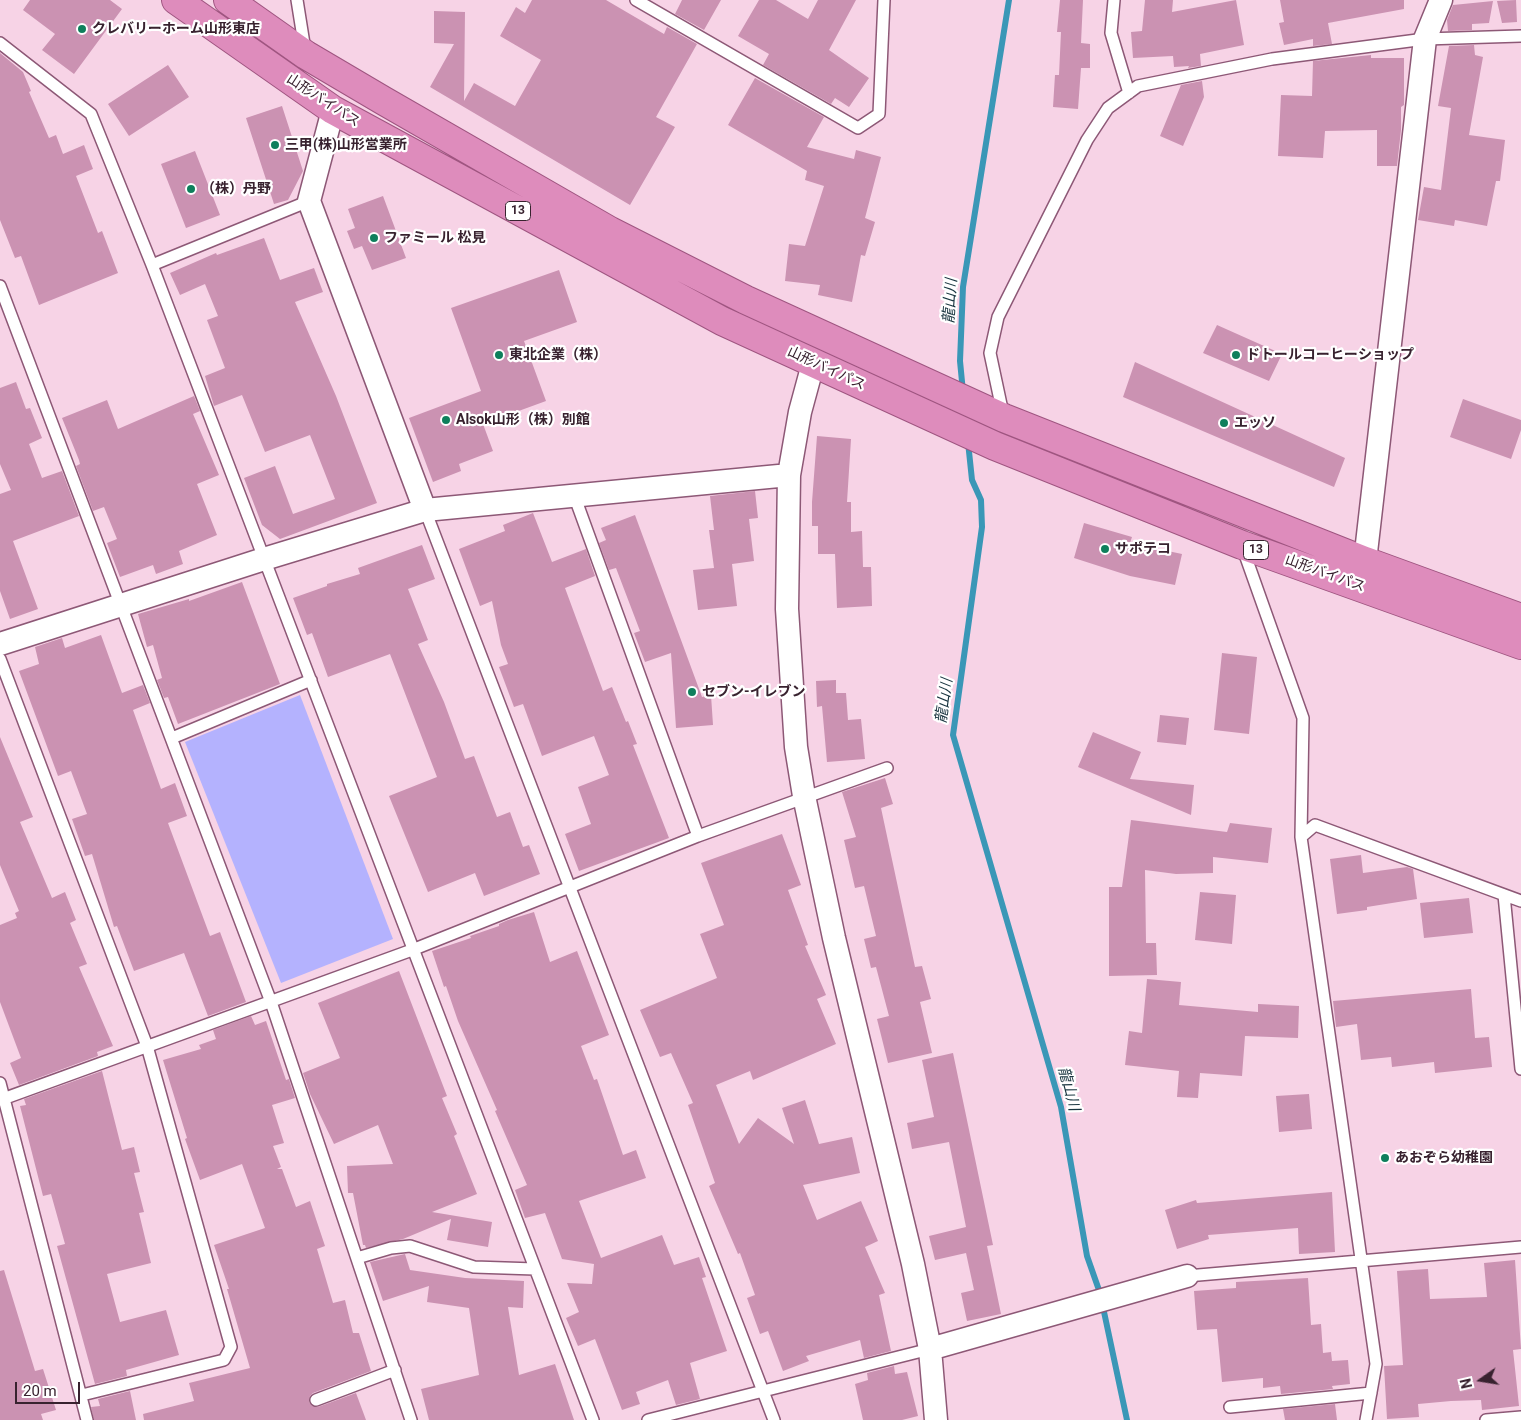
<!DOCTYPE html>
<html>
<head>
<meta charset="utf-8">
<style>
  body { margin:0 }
  #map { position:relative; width:1521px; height:1420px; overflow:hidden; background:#f7d3e6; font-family:Roboto,sans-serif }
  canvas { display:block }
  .north { position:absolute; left:1456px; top:1355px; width:50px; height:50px; -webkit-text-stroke:4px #fff; paint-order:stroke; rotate:257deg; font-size:14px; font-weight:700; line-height:20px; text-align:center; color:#38222f }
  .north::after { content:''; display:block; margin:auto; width:18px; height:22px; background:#38222f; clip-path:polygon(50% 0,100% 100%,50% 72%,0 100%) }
  .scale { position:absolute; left:15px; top:1382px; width:65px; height:22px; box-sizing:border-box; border:2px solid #38222f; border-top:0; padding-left:6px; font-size:15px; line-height:18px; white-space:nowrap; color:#38222f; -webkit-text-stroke:4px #fff; paint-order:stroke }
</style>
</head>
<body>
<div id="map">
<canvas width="1521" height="1420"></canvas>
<div class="north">N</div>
<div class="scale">20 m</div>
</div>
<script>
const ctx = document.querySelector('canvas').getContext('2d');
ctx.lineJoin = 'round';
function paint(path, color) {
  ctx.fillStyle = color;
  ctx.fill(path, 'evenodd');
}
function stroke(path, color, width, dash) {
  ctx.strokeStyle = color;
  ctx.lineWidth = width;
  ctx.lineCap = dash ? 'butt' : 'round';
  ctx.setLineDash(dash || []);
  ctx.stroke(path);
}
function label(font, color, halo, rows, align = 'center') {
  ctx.font = font + ' Roboto,"Noto Sans JP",sans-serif';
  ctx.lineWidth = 4.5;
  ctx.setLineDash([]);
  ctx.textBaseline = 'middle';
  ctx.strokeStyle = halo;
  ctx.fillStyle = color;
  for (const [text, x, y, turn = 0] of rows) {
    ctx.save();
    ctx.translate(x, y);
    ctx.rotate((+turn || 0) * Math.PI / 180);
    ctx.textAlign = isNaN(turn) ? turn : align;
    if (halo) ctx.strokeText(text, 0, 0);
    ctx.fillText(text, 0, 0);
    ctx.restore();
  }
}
paint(new Path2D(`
  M300,695L393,939L281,983L185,742Z`), '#b4b2fe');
stroke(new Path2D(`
  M963,392L960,361L963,287L1009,0
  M968,442L972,480L981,500L982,527L953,735L1061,1107L1087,1256L1100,1293L1127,1420`), '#3a97b7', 6);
paint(new Path2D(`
  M30,0H110L122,9L74,74L42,50L55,34L23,10Z
  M532,0H606L664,34L667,27L697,44L656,117L675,127L630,205L430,87L454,44L434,43V11L465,12L464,101L474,83L515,106L541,60L500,36L516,7L525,13Z
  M682,0H721L704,30L675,14Z
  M759,0H776L808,19L818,0H856L829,50L869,78L849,107L835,98L831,104L763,65L769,54L738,36Z
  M1060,0H1083L1081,43L1090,44V68H1081L1078,109L1053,107L1055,75H1059L1061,32H1057Z
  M1145,0H1173L1172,12L1236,0L1244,45L1200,54L1201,66L1188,68L1189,66L1174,67L1173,56L1133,58L1131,32L1142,31Z
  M1280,0H1404V9L1328,23L1332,44L1313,46V39L1284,45L1279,23L1284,22Z
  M1516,0L1517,22L1502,23L1497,1Z
  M1493,1L1489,23L1472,24V30L1448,31L1447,20L1453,5Z
  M1474,45L1475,55L1483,57L1469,135L1505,140L1500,181H1496L1487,226L1455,220L1454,226L1418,220L1424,187L1441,190L1451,108L1438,106L1449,46Z
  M0,53L23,72L31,91L29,92L49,138L56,135L63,154L84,145L93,169L76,176L98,233L102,231L118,273L39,305L21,256L15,258L0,220Z
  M1371,55V58H1404V105L1401,107V130L1397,166H1377V130L1325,131L1323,158L1278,156L1281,95L1312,96L1313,61Z
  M168,65L189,97L129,136L108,104Z
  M755,78L824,117L807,147L854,159L856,150L881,157L865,218L875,222L865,256L861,255L852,302L818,295L820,285L785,281L789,244L805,246L824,186L805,180L807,171L728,125Z
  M1202,81L1204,97L1183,146L1160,136L1181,85Z
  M282,106L303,171L288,200L274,204L246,118Z
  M195,151L220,215L186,228L161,164Z
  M383,196L406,258L372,270L362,246L354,249L347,231L355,228L348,209Z
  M264,238L280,280L314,268L323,292L295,302L336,396L377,503L280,539L262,525L244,478L275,466L293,514L335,499L310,435L265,452L242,395L214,406L205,376L225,368L207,320L218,316L205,284L180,295L170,273L216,253L217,255Z
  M559,270L577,322L524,341L546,401L483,424L493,451L459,464L461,471L433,482L409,418L481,391L451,308Z
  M1217,325L1282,354L1269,381L1203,353Z
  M1135,362L1345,458L1334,487L1123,397Z
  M16,382L26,409L30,408L42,438L29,444L42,478L62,471L79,516L13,541L38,609L10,619L0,591V494L11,490L0,464V388Z
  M194,396L200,411L193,414L219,475L197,484L217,535L179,551L183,564L156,574L153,565L120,577L107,543L117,539L104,507L93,511L76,466L80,464L79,460L62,418L107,400L118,429Z
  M1463,399L1521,420V430L1511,459L1450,437Z
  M817,436L851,439L847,502H851V532L862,531L863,567H871L872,606L837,608L835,554H818V526H812V502Z
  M755,491L758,518L749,519L754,561L732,564L737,606L698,610L693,570L714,568L709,530H714L710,496Z
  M533,513L552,562L586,549L595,576L565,588L603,691L612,687L626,722L628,721L637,744L633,745L669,838L579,871L565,834L591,824L578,787L609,775L594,736L542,756L523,704L514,707L499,667L508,664L501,645L492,601L480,606L459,549L505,531L503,525Z
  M635,515L702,697L711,695L713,725L676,728L671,653L645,662L634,633L640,631L616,568L609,570L599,543L606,540L601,528Z
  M1084,523L1132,537L1130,543L1182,554L1175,585L1130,576L1074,558Z
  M422,545L435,579L408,589L428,640L418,644L444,702L465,759L474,756L497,817L510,812L523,847L529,845L540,874L484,896L475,873L428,892L389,796L437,777L390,654L328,677L312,633L307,635L293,598L327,586V584L360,574L358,568Z
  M242,582L280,684L178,724L168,697L164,698L157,680L162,678L153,645L147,647L138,614L189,599V601Z
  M101,635L122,693L143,685L150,703L133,710L161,789L175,783L187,816L168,823L210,936L220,932L246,1002L208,1016L184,953L134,971L117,926L114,927L92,854L85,856L72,819L87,814L71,771L58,776L19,671L39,664L35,647L62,638L65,648Z
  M1222,653L1257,657L1249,734L1214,730Z
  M836,680V693H846L848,720L861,719L865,759L827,762L822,706L817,707L816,681Z
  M1160,715L1189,718L1186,745L1157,742Z
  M1093,732L1141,752L1130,779L1194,785L1191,815L1078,767Z
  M0,737L33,817L20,822L52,898L65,892L76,920L70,923L87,964L79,967L113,1046L97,1052L98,1056L19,1085L10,1063L21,1058L0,1002V925L17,918L15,913L19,911L0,865Z
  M885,778L893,804L881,808L915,967L922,966L931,999L920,1002L932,1053L888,1063L877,1019L889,1016L876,967L871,968L864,939L876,936L864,886L855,888L844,840L856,837L842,792Z
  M1131,820L1227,832L1230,823L1272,828L1268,863L1213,857V873L1176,874L1145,870L1146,943H1156L1157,975L1109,976V887H1122Z
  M782,834L801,885L788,890L808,945L805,946L826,995L817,999L836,1044L753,1080L750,1071L716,1085L739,1144L758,1118L794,1144L782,1108L805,1100L819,1144L852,1137L860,1173L803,1185L817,1220L861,1201L878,1241L865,1247L885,1293L879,1295L891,1351L864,1358L860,1340L806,1356L809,1361L783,1371L768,1331L760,1334L747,1298L755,1295L740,1253L738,1254L709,1186L715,1183L688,1105L693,1103L671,1053L660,1057L640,1010L717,978L700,934L724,925L701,863Z
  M1361,855L1363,873L1407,867L1413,869L1417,899L1367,907V910L1337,914L1330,859Z
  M1200,892L1236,895L1232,944L1195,940Z
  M1469,898L1473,933L1424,938L1420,903Z
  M534,912L550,962L577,951L609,1035L581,1046L594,1080L597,1079L623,1155L636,1150L646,1178L579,1201L601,1258L662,1235L674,1265L699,1257L706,1277L702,1278L727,1351L690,1363L700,1399L676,1405L668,1380L636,1392L640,1404L622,1410L595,1339L578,1346L566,1318L579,1312L567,1283L592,1284L594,1264L562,1259L545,1213L525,1218L515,1190L527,1185L495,1111L497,1110L458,1021L446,986L444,987L432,951L471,938L470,936L499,926V924L508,920Z
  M399,971L447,1096L442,1098L457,1134L454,1136L477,1194L432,1212L492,1222L488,1247L447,1240L451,1219L403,1239L366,1248L365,1245H363L353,1193H348L347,1166L393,1164L378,1125L334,1144L310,1094L303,1073L340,1058L318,1003Z
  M1147,979L1181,982L1179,1005L1258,1012V1004L1299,1006L1298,1038L1245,1036L1242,1076L1200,1073L1198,1098L1177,1097L1179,1071L1125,1065L1129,1031L1142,1033Z
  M1471,989L1475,1038L1489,1037L1492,1067L1435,1073L1434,1062L1392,1067L1391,1057L1361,1060L1357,1024L1336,1027L1333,1001Z
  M251,1016L255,1025L266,1021L286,1080L289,1079L295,1098L272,1105L284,1143L273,1146L281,1167L277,1169H282L296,1207L310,1201L325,1246L317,1249L333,1303L345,1300L353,1333H359L371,1371L313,1393L310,1396L309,1402L312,1406L318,1407L356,1393L366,1420H144L143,1414L194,1401L189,1383L250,1368L227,1289H229L214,1245L265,1228L242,1164L200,1180L185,1139L187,1138L163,1060L201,1049L199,1045L216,1039L213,1030Z
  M953,1053L993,1245L987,1246L1001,1314L967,1321L961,1293L974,1290L966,1253L935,1260L929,1236L966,1227L949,1142L912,1149L907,1123L934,1117L922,1060Z
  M102,1071L122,1150L134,1147L140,1172L134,1173L144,1212L139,1213L151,1263L107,1274L120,1322L166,1310L179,1355L126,1370L127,1376L95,1384L57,1246L65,1244L51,1194L43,1196L20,1106L26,1105L24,1099Z
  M1309,1094L1312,1129L1279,1132L1276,1096Z
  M1332,1192L1335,1252L1299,1254L1298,1228L1208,1235L1209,1239L1177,1249L1165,1210L1196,1200L1197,1203Z
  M405,1254L410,1270L465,1278L524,1281L523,1308L508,1307L519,1375L555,1364L574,1420H429L421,1389L479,1375L469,1308L427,1302L429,1286L383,1301L370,1262Z
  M1515,1260L1521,1349L1513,1350L1519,1406L1482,1410L1481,1400L1451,1401L1418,1404L1419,1417L1387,1419L1384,1366L1403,1365L1397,1271L1428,1269L1430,1299L1487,1297L1484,1263Z
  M4,1270L35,1371L43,1369L56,1410L41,1414L43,1420H0V1271Z
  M1308,1278L1311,1325L1321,1324L1323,1353L1331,1352L1332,1361L1348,1360L1350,1384L1332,1386L1333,1389L1281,1394L1280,1386L1263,1388V1378L1222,1382L1217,1329L1197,1330L1194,1291L1236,1288V1282Z
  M894,1366L895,1374L907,1372L918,1416L902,1420H863L855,1384L868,1380L867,1373Z
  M130,1391L136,1420H94L91,1407L100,1406L98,1399Z
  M1335,1404L1337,1420H1285L1283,1409Z`), '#cb92b2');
const service = new Path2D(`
  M297,0L305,50
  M636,0L858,128L879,114L884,0
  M1114,0L1111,33L1129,93
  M0,43L91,114L152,265L593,1420
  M152,265L309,201
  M0,286L271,1002L411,1420
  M1003,414L990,353L998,317L1087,140L1108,108L1138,86L1272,59L1425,39L1521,36
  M574,495L698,836
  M425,510L774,1420
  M1243,549L1303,718L1301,837L1376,1364L1366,1420
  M0,659L147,1046L231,1347L224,1360L82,1395
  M172,738L311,680
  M1301,837L1315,825L1521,901
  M1504,895L1521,1069
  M0,1083L87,1420
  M0,1100L412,950L698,836L887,768
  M357,1258L391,1248L410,1246L474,1267L535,1269
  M1187,1276L1521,1247
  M316,1400L395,1370
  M1230,1407L1371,1393
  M648,1420L930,1349
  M1486,1420L1521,1417`);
const minor = new Path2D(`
  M333,110L309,201L425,510
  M813,364L800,412L789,475L787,609L796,747L804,796L834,938L913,1264L930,1349L936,1420
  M1365,561L1425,39L1441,0
  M0,644L264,559L425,510L789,475
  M930,1349L1187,1276`);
const trunk = new Path2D(`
  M176,0L333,110L722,321L995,446L1242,545L1521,645
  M228,0L306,55L384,101L610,231L746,300L1004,418L1365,561L1521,618`);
stroke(service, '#8d5876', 14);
stroke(minor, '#8d5876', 25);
stroke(trunk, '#9f5580', 30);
stroke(service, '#fff', 11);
stroke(minor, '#fff', 22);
stroke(trunk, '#de8cbc', 28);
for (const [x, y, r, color] of [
  [82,29,5,"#0e7f5c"],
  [275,145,5,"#0e7f5c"],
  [191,189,5,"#0e7f5c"],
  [374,238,5,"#0e7f5c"],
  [499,355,5,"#0e7f5c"],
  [1236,355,5,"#0e7f5c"],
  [446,420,5,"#0e7f5c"],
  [1224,423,5,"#0e7f5c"],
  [1105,549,5,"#0e7f5c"],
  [692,692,5,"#0e7f5c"],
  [1385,1158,5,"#0e7f5c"]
]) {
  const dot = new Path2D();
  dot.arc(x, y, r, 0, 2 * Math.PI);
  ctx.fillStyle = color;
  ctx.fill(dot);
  stroke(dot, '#fff', 2);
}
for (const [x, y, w] of [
  [518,211,25],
  [1256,550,25]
]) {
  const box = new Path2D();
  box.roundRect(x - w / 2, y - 9.5, w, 19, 4);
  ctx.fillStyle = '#fff';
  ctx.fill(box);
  stroke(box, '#38222f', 1);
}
label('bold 12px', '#38222f', null, [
  ["13",518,211],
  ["13",1256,550]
]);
label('bold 14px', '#38222f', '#fff', [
  ["クレバリーホーム山形東店",92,29],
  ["三甲(株)山形営業所",285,145],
  ["（株）丹野",201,189],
  ["ファミール 松見",384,238],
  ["東北企業（株）",509,355],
  ["ドトールコーヒーショップ",1246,355],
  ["Alsok山形（株）別館",456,420],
  ["エッソ",1234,423],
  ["サポテコ",1115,549],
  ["セブン-イレブン",702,692],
  ["あおぞら幼稚園",1395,1158]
], 'left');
label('14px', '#38222f', '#fff', [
  ["山形バイパス",323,101,33],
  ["山形バイパス",826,369,25],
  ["山形バイパス",1325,574,20]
]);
label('italic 15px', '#17333e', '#fff', [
  ["龍山川",951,301,-86],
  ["龍山川",945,701,-82],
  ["龍山川",1068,1089,75]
]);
</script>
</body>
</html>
